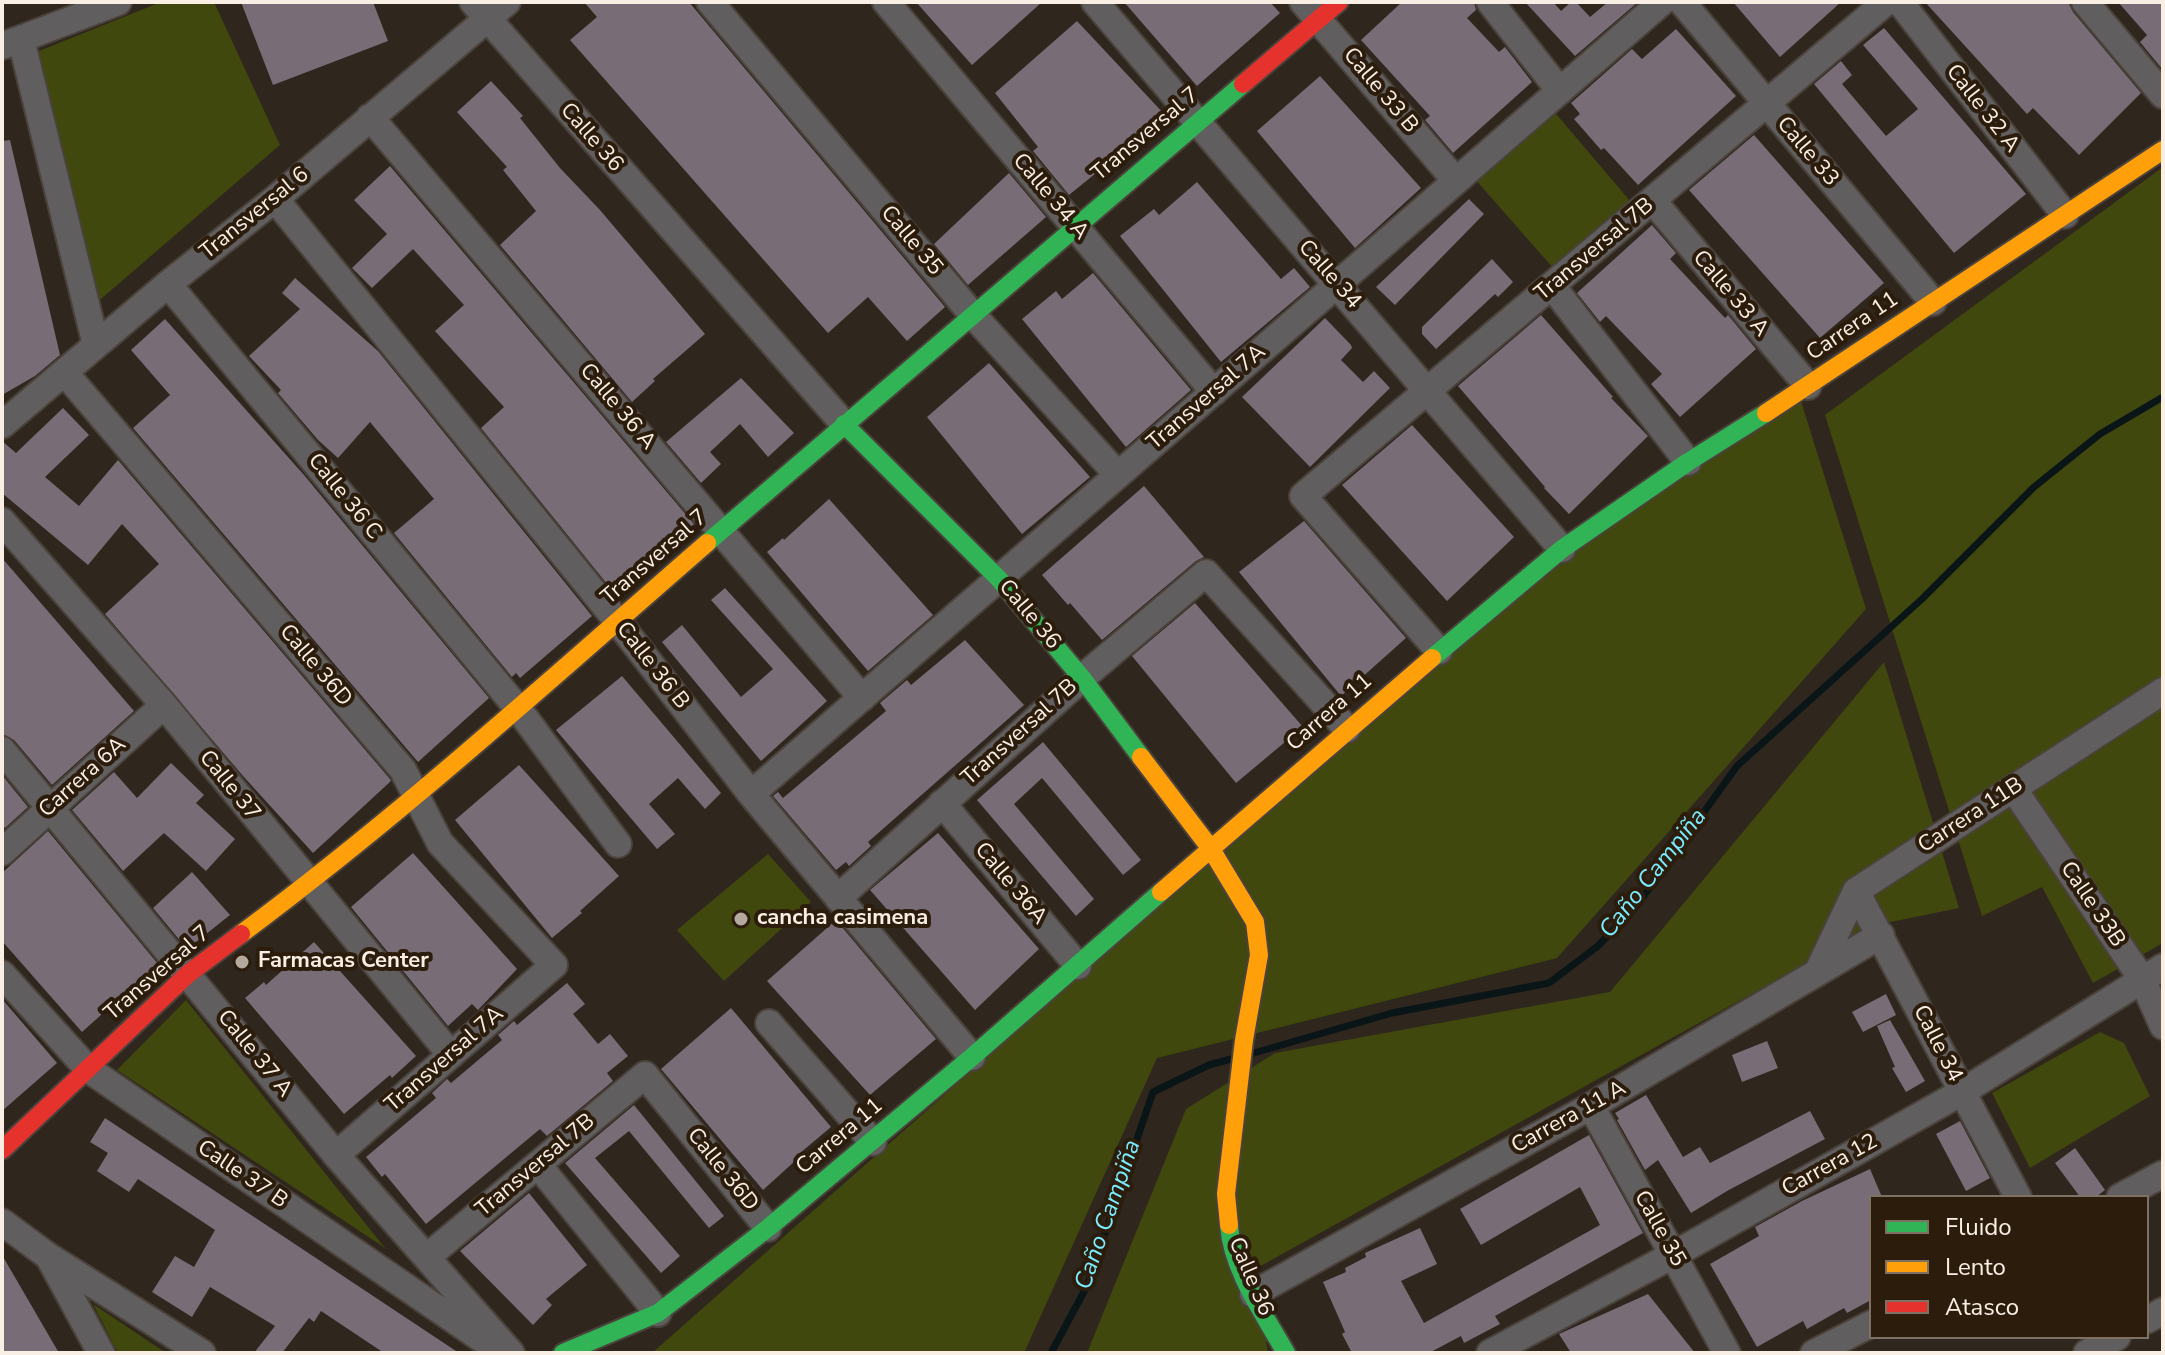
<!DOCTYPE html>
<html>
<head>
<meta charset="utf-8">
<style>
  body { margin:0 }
  #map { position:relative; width:2165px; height:1355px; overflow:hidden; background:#2f261d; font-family:"Nunito Sans",sans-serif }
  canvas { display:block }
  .frame { position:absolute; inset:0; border:4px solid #faefe5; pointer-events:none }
  .legend { position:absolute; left:1869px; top:1195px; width:280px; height:144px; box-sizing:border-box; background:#2c1c0c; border:2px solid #7e7063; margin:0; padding:10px 14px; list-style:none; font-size:24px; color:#faefe5 }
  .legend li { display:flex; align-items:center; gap:16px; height:40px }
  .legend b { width:40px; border:2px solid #7e7063 }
</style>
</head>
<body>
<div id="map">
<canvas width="2165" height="1355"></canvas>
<div class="frame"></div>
<ul class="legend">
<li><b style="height:10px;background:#30b455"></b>Fluido</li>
<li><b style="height:10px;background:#ff9f0a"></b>Lento</li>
<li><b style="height:10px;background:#e5322d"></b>Atasco</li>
</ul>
</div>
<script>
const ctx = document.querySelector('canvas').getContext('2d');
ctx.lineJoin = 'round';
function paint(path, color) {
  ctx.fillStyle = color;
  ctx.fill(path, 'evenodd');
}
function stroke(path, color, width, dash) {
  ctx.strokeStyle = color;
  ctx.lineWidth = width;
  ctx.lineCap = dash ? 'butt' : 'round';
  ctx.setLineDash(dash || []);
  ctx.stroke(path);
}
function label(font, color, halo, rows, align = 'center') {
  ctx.font = font + ' "Nunito Sans",sans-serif';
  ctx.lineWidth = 8;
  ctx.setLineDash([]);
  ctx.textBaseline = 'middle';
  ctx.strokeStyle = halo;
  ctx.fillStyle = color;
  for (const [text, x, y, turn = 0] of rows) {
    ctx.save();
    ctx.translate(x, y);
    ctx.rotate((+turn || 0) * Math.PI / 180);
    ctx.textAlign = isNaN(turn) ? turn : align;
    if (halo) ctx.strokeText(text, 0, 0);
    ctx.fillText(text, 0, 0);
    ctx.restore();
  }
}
paint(new Path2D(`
  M161,2H214L280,145L95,304L39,51Z
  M1552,109L1631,202L1554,269L1474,178Z
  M2163,167V943L2093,983L2042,887L1982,916L1825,415Z
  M1800,398L1866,609L1557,958L1157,1058L1024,1353H652L1548,562Z
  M1884,662L1959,908L1876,925L1255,1269L1268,1353H1087L1186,1109L1275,1053L1610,992Z
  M768,854L811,902L724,981L677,930Z
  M186,1000L385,1248L117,1070Z
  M2100,1032L2124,1043L2150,1096L2030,1168L1992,1093Z
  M93,1304L166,1353H118Z`), '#40480d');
stroke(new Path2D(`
  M1254,1053L1392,1013L1549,983L1598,946L1638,904L1737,766L1922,599L2034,487L2100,434L2163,397
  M1051,1353L1087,1286L1153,1092L1209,1065L1231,1059`), '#091517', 7);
paint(new Path2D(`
  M241,2H373L388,41L273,85Z
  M584,2H689L945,307L907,341L868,297L828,333L570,40L597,17Z
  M916,2H1042L972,65Z
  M1124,2H1270L1280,13L1197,86Z
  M1402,2H1474L1476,10L1467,18L1499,52L1505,47L1532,82L1453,153L1425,120L1430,116L1361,40Z
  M1525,2H1553L1561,11L1571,2H1576L1590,17L1608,2H1638L1575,56Z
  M1733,2H1841L1780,57Z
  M1925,2H2068L2073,12L2141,93L2079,155L2033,108L2027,114Z
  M2118,2H2163V70L2140,42L2147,35Z
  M1077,21L1166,116L1069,195L1033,151L1038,147L995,93Z
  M1884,28L2026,194L1954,253L1814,84L1841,61L1852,75L1842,84L1886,136L1918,109L1863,45Z
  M1676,29L1736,96L1638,185L1604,148L1601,150L1574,119L1580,114L1571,103L1632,49L1642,59Z
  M1320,76L1421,188L1355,248L1257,131Z
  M491,81L523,116L520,118L560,168L600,210L705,334L653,379L655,381L632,402L500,245L536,211L503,170L507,167L457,112Z
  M1754,135L1884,283L1820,338L1689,190Z
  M10,140L60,355L35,376L2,395V141Z
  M390,166L694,524L616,595L481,428L504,407L435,331L464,305L413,249L372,288L352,268L387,234L354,200Z
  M1009,173L1046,217L968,285L934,244Z
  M1197,182L1281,279L1294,268L1310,287L1221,362L1120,236L1154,209L1159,215Z
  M1469,199L1484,214L1395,305L1376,287Z
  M1652,225L1676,253L1670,259L1725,318L1728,315L1756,349L1680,417L1651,384L1662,374L1606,316L1600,322L1577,293Z
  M1492,259L1513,282L1498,297L1495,294L1436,349L1422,334V327Z
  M1093,273L1191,390L1126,447L1022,319L1056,291L1062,299Z
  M295,278L378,351L592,616L520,678L516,673L512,677L394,533L434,499L370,422L338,458L318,440L278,393L281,390L249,356L300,309L282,293Z
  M1541,315L1613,397L1611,398L1648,436L1569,514L1544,488L1545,487L1458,386Z
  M1325,318L1351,345L1352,348L1341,360L1363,382L1374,371L1390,388L1310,467L1242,397Z
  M165,319L304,475L489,698L418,762L133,428L170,395L131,350Z
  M989,363L1090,477L1022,534L927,417Z
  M741,378L794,433L768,457L740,424L710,452L721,464L701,483L666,442Z
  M63,408L89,435L45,477L79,506L118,460L390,779L391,781L313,853L243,776L105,614L159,564L122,524L88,565L2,493V441L16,453Z
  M1412,425L1514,537L1447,601L1342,485Z
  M1144,486L1204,557L1196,561L1102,640L1070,603L1068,605L1042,575Z
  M829,499L933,615L868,671L767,552L783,538L784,540Z
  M1304,521L1406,638L1341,696L1239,572Z
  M2,558L134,711L52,785L14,740L2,734Z
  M725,588L827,701L761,761L662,642L682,625L741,697L773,669L711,600Z
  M1195,603L1303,727L1236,783L1132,656Z
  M965,640L1024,705L868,842L871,846L849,866L846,862L836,870L773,796L778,792L783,798L886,711L880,703L907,680L911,685Z
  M622,676L721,793L705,809L678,778L649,804L675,834L657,849L556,730Z
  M1043,742L1141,860L1123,875L1042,778L1014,804L1094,899L1076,916L977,800Z
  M171,763L204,795L196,803L235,839L206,871L164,833L123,871L72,810L114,772L137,798Z
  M519,765L619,876L580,911L582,913L552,938L455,820Z
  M2,775L28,807L5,828L2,824Z
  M48,831L158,964L82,1032L2,941V873Z
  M938,833L1039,949L975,1010L870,890Z
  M413,853L517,969L478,1010L472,1004L448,1026L351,907Z
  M192,872L230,915L191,946L185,940L182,943L153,908Z
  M836,920L936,1039L870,1095L767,981Z
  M314,942L416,1056L392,1078L390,1075L344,1114L245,998L264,982L266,985Z
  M567,983L585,1004L573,1014L598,1044L610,1034L628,1056L607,1073L613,1081L547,1136L540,1129L426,1224L385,1174L382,1177L366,1157L436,1098L432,1093L447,1079L451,1083L502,1040L498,1035L514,1021L517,1025Z
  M1886,994L1896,1015L1863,1032L1852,1012Z
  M2,999L57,1063L2,1111Z
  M731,1008L831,1127L793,1159L795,1161L763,1190L661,1069Z
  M1890,1020L1925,1081L1906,1092L1892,1068L1895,1067L1877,1026Z
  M1767,1041L1778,1068L1742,1082L1732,1055Z
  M1646,1095L1683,1157L1700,1147L1710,1163L1810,1111L1825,1139L1727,1191L1691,1213L1658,1160L1645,1170L1617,1120L1619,1119L1615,1113Z
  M634,1105L724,1216L709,1228L629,1131L595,1158L680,1256L661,1273L565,1163Z
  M105,1118L459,1353H384L321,1311L314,1322L309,1318L282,1353H254L275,1326L210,1287L192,1317L152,1292L175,1256L194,1267L215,1230L138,1179L129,1192L97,1171L108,1153L90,1142Z
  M1960,1121L1990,1178L1966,1191L1936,1134Z
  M1589,1135L1643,1233L1495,1316L1500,1324L1464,1343L1461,1336L1429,1353H1352L1342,1334L1345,1332L1323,1282L1346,1272L1345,1268L1366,1257L1365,1253L1420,1228L1437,1264L1401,1281L1424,1323L1600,1225L1580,1187L1481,1245L1460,1209Z
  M2075,1148L2105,1190L2096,1197H2080L2055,1163Z
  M1870,1169L1882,1197H1871V1300L1847,1313L1844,1308L1807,1329L1803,1321L1757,1347L1710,1264L1759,1236L1755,1227L1802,1201Z
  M529,1193L587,1265L546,1299L552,1305L533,1325L460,1251Z
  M2,1255L59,1353H2Z
  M1648,1294L1695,1353H1571L1559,1334Z`), '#786d77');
const street = new Path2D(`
  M473,2L844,424
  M710,2L972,314L1118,475
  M886,2L1214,392
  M1095,2L1562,549
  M1303,2L1456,181
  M1490,2L1560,91
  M1682,2L1933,302
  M1900,2L2065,215
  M2085,2L2163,95
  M21,39L96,345
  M2,46L118,2
  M370,117L862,698
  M275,199L618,622L751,794L972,1057
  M1653,201L1808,386
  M168,284L519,710L618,844
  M1552,286L1688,462
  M65,373L403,770L440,843L554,965L336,1155
  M2,425L168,284L275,199L507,2
  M2,521L164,705L451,1055
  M1439,651L1303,496L1886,2
  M2,750L336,1155L511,1353
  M2013,788L2142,979L2163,1026
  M751,794L1662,2
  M942,803L1078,966
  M2,852L164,705
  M1856,891L2018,1197
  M838,898L1082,678L1206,573L1347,729
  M1817,973L1856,891L2163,691
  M2,974L88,1069L492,1346
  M769,1023L873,1142
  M1591,1106L1727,1353
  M538,1165L658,1313
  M2120,1197L2163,1174
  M2,1222L48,1256L202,1353
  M427,1257L645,1075L768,1228
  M50,1259L101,1353
  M1253,1294L1591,1106L1881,935
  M2147,1320L2163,1311
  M1490,1353L1673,1255L1962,1092L2163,967
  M1814,1353L1871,1324
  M2087,1353L2117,1337`);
const fast = new Path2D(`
  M844,424L999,579L1082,678L1141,757
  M707,543L1243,84
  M1432,658L1562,549L1688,462L1766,413
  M1229,1225C1232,1270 1264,1314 1286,1353
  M563,1353L658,1313L768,1228L972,1057L1161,892`);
const slow = new Path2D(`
  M1766,413L2163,150
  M1141,757L1211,849L1255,922L1259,955L1244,1040L1226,1194L1229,1225
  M1161,892L1432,658
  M241,934C404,813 554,676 707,543`);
const jam = new Path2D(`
  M1243,84L1339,2
  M2,1150L188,974L241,934`);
stroke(street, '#4a423b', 30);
stroke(fast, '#4a423b', 22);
stroke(slow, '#4a423b', 22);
stroke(jam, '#4a423b', 22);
stroke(street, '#605e5e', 26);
stroke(fast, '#30b455', 18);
stroke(slow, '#ff9f0a', 18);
stroke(jam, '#e5322d', 18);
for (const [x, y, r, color] of [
  [741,919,8,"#b3a99f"],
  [242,962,8,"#b3a99f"]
]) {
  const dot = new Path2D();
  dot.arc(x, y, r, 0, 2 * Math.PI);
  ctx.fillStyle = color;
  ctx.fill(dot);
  stroke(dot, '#2c1c0c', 3);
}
label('22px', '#faefe5', '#2c1c0c', [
  ["Calle 33 B",1380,91,50],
  ["Calle 32 A",1982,109,52],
  ["Transversal 7",1146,135,-40],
  ["Calle 36",591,138,49],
  ["Calle 33",1807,152,50],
  ["Calle 34 A",1050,197,50],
  ["Transversal 6",255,214,-39],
  ["Calle 35",911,241,50],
  ["Transversal 7B",1595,250,-40],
  ["Calle 34",1329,275,49],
  ["Calle 33 A",1730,294,50],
  ["Carrera 11",1853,327,-34],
  ["Transversal 7A",1207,398,-41],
  ["Calle 36 A",617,407,50],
  ["Calle 36 C",344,497,51],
  ["Transversal 7",655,558,-41],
  ["Calle 36",1029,615,50],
  ["Calle 36D",315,666,50],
  ["Calle 36 B",652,666,52],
  ["Carrera 11",1330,713,-41],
  ["Transversal 7B",1020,733,-42],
  ["Carrera 6A",83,778,-42],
  ["Calle 37",229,786,51],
  ["Carrera 11B",1971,816,-33],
  ["Calle 36A",1010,884,50],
  ["Calle 33B",2092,905,56],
  ["Transversal 7",158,974,-41],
  ["Calle 34",1937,1044,63],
  ["Calle 37 A",254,1054,51],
  ["Transversal 7A",445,1060,-41],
  ["Carrera 11 A",1569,1118,-29],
  ["Carrera 11",840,1137,-40],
  ["Transversal 7B",536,1166,-40],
  ["Carrera 12",1830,1166,-29],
  ["Calle 36D",722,1170,51],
  ["Calle 37 B",242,1175,34],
  ["Calle 35",1659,1229,61],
  ["Calle 36",1250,1277,67]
]);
label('bold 22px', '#faefe5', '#2c1c0c', [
  ["cancha casimena",757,919],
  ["Farmacas Center",258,962]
], 'left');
label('italic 24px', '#79ecff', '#2c1c0c', [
  ["Caño Campiña",1654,874,-52],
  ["Caño Campiña",1109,1215,-71]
]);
</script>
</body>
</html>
